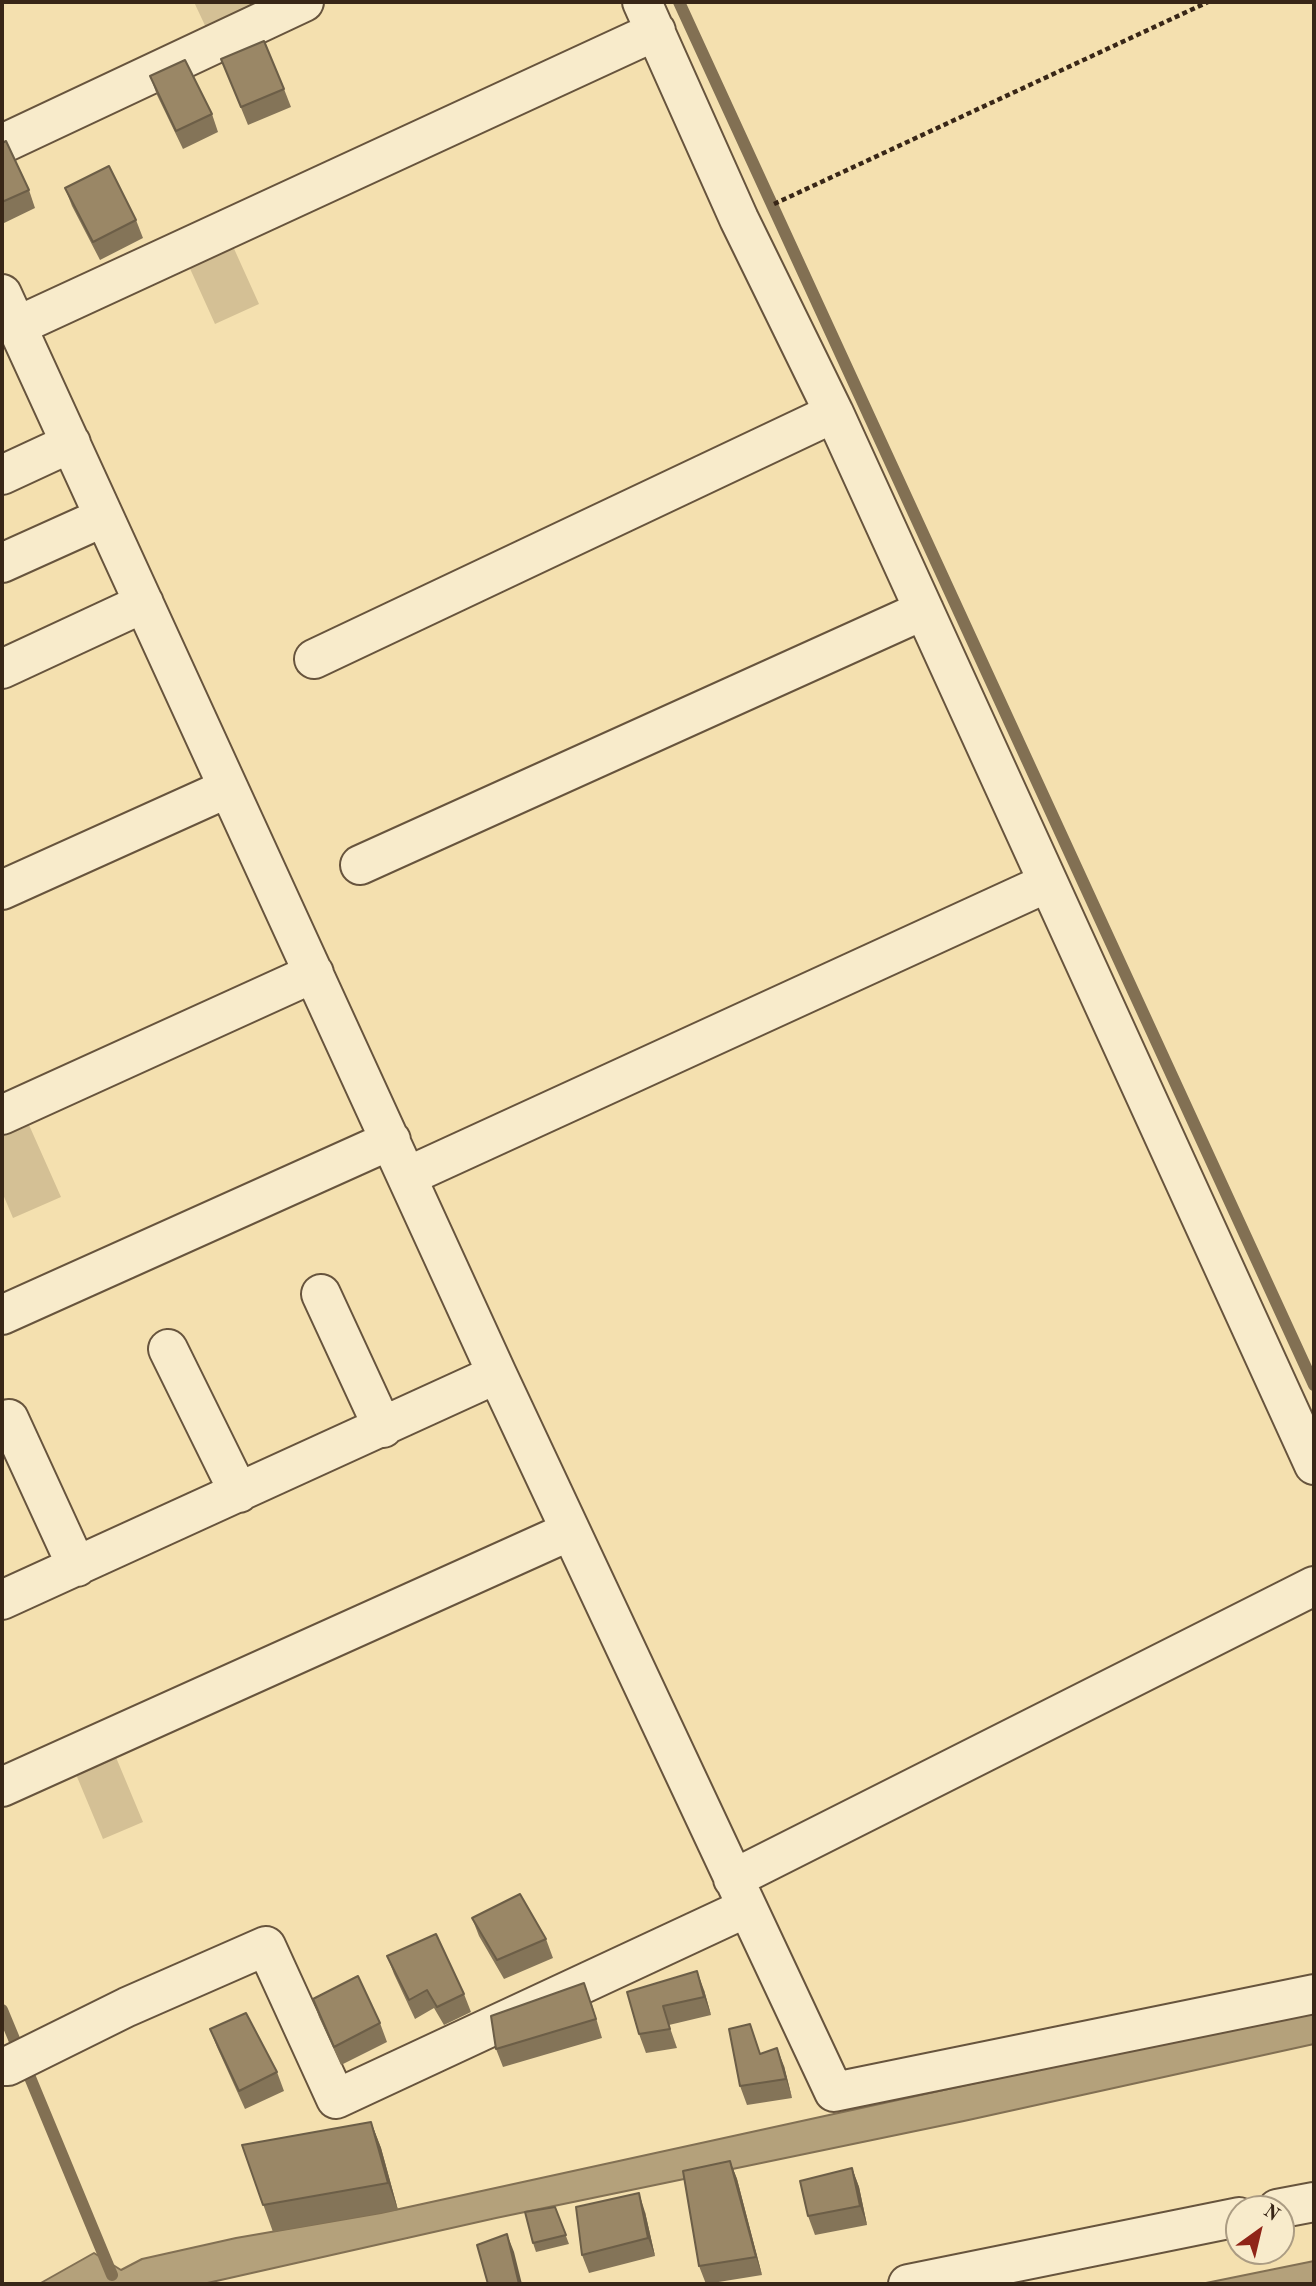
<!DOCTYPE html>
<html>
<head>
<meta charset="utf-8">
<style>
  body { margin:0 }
  #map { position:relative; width:1316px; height:2286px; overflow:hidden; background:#f4e0af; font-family:"Old Standard TT",serif }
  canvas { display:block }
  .frame { position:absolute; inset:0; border:4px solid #382617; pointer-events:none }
  .north { position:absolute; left:1225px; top:2195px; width:70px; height:70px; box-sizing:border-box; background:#f8ebcb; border:2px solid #ab9c83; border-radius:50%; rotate:34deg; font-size:19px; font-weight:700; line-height:28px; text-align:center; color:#382617 }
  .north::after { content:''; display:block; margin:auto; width:24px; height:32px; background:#8f2418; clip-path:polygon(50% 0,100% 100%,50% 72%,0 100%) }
</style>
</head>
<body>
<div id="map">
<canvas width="1316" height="2286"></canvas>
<div class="frame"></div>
<div class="north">N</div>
</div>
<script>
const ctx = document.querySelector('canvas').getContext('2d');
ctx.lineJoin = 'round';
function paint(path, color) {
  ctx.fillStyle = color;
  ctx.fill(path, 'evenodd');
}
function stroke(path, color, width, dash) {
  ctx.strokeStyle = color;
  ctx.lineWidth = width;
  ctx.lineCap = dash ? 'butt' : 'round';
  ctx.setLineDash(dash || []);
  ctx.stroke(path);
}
paint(new Path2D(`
  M194,2H251L256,11L209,34Z
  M231,242L259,304L215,324L187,262Z
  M25,1116L61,1197L13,1218L2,1192V1127Z
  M115,1755L143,1822L103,1839L75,1772Z`), '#d4c095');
const water = new Path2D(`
  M1314,2009V2044L964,2121L496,2218L203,2284H39L94,2253L121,2270L142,2259L236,2238L381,2213Z
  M1314,2261V2284H1201Z`);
paint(water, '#b4a17b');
stroke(water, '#827053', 2);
stroke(new Path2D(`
  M679,2L1314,1385
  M2,2010L112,2275`), '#827053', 12);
const minor = new Path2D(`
  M642,2L739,219L834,413L1314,1465
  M2,144L304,2
  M2,294L497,1374L834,2092L1314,1994
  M17,326L656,31
  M2,475L71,443
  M2,563L104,517
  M314,659L834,413
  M2,669L144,603
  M360,865L924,610
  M2,890L228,788
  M2,1115L314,973
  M408,1176L1047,883
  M321,1294L383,1428
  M2,1315L391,1140
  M168,1349L239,1493
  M9,1419L77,1567
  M2,1600L497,1374
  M2,1787L570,1531
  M733,1879L1314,1586
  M2,2066H8L127,2007L266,1946L336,2099L746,1908`);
const tertiary = new Path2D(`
  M1277,2209L1314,2202
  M908,2284L1239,2217`);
stroke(minor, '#67543d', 42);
stroke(tertiary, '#67543d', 42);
stroke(new Path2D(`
  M774,204L1208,2`), '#382617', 4.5, [5, 3.5]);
stroke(minor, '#f8ebcb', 38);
stroke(tertiary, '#f8ebcb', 38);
paint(new Path2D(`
  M221,59L284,89L291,107L248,125Z
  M150,76L212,114L218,132L183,149L157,95Z
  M2,143L29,190L35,208L2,224Z
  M65,188L136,220L143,238L100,260L72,206Z
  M472,1918L546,1939L553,1958L504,1979L479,1936Z
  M387,1956L464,1994L471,2012L444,2025L434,2008L415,2019L394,1974Z
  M704,1990L711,2015L669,2025L677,2048L646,2053L639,2034L627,1992Z
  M313,1999L380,2023L387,2042L341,2065L319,2017Z
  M591,2001L602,2038L503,2067L496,2049Z
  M210,2029L277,2072L284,2091L245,2109L217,2047Z
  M760,2054L784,2066L792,2098L747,2105L740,2086Z
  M371,2122L381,2148L398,2210L273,2232L242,2145Z
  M730,2161L737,2179L762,2275L706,2284L699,2266Z
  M852,2168L859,2187L867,2225L815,2235L808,2216Z
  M555,2207L569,2244L536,2252L533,2243Z
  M645,2212L655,2256L589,2273L582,2255Z`), '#847458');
paint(new Path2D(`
  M697,1971L704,1990L711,2015L704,1997Z
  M777,2048L784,2066L792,2098L786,2079Z
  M371,2122L381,2148L398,2210L388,2183Z
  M730,2161L737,2179L762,2275L756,2257Z
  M852,2168L859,2187L867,2225L860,2206Z
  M639,2193L645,2212L655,2256L648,2238Z
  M507,2234L514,2252L522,2284H519Z`), '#6c5e47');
const building = new Path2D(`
  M264,41L284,89L241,107L221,59Z
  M185,60L212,114L176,131L150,76Z
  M6,141L29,190L2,202V143Z
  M109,166L136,220L93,242L65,188Z
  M520,1894L546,1939L497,1960L472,1918Z
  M436,1934L464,1994L437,2007L427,1990L409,2000L387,1956Z
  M697,1971L704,1997L663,2006L670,2029L639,2034L627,1992Z
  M358,1976L380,2023L334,2047L313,1999Z
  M584,1983L596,2019L496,2049L491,2016Z
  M246,2013L277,2072L239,2091L210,2029Z
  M750,2024L760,2054L777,2048L786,2079L740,2086L729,2029Z
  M371,2122L388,2183L263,2205L242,2145Z
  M730,2161L756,2257L699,2266L683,2171Z
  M852,2168L860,2206L808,2216L800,2181Z
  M639,2193L648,2238L582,2255L576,2207Z
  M555,2207L566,2235L533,2243L525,2212Z
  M507,2234L519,2284H488L477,2245Z`);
paint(building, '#9a8766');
stroke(building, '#6c5e47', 2);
</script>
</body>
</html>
